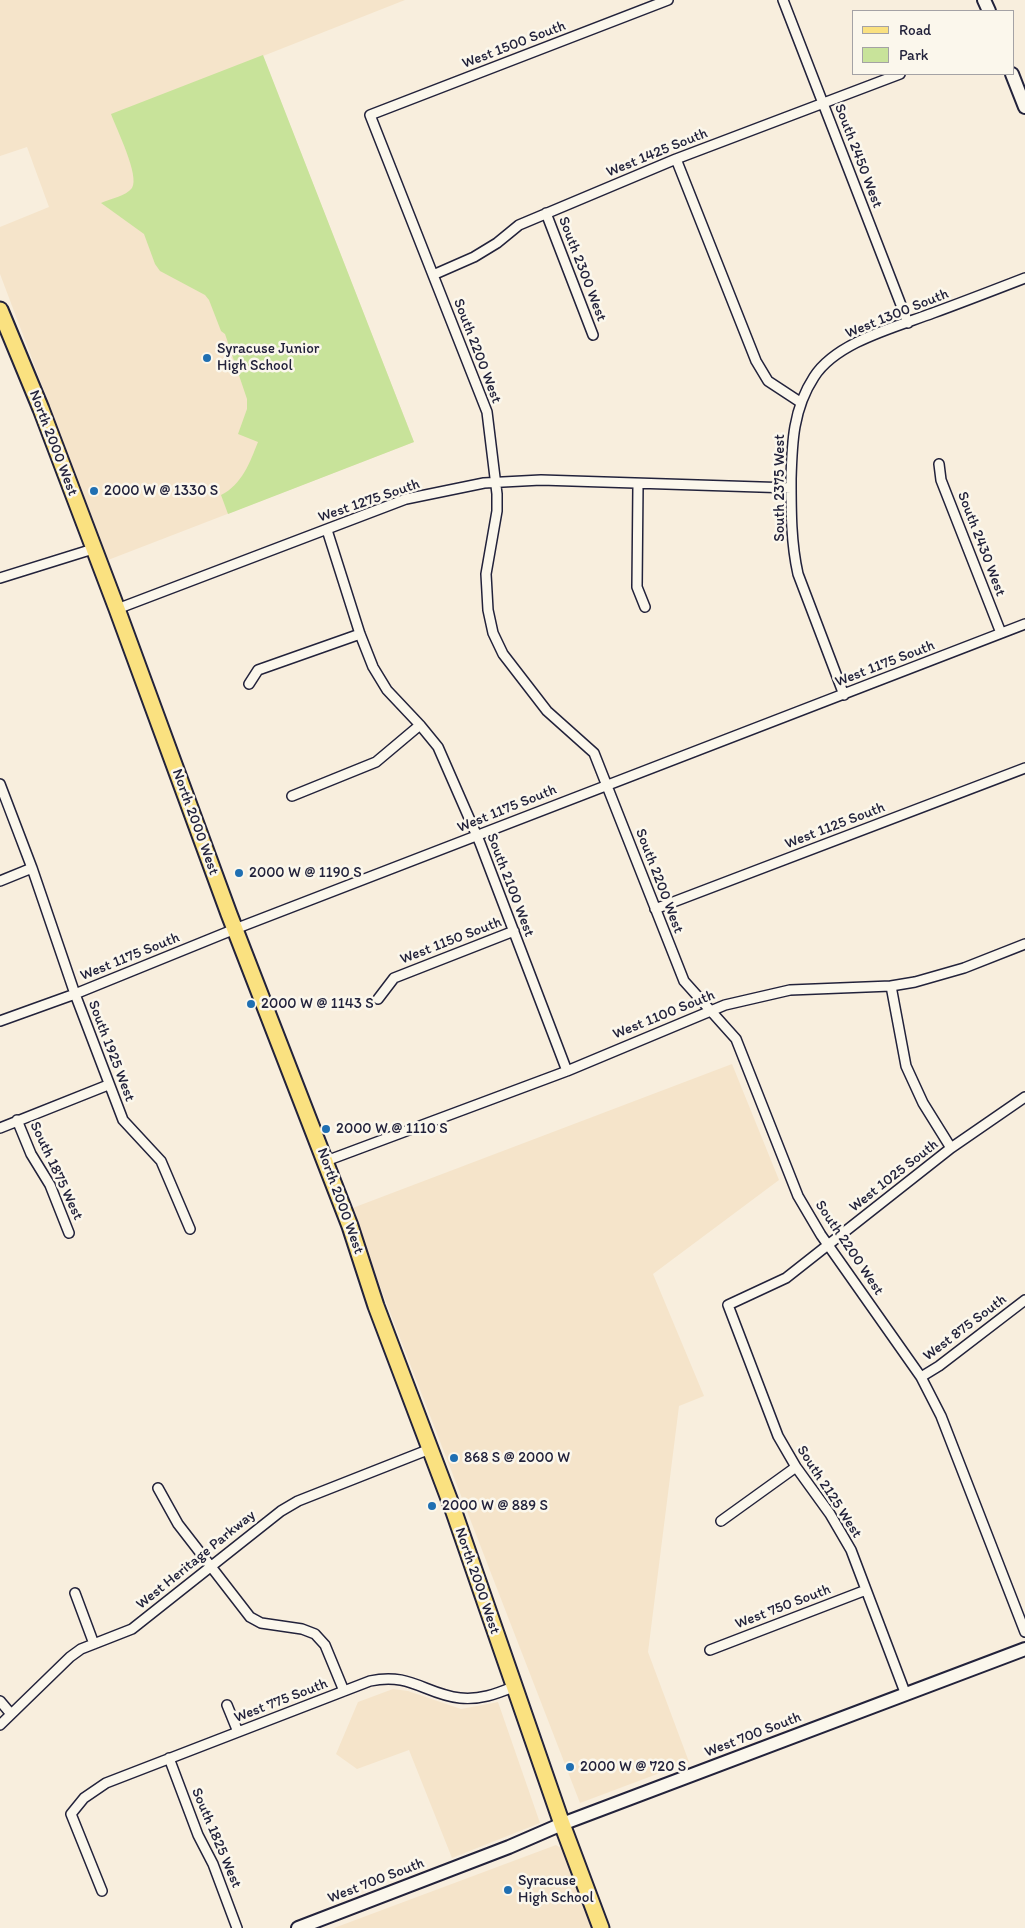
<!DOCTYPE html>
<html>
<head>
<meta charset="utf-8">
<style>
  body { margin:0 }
  #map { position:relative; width:1025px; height:1928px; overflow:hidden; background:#f8eedd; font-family:Itim,sans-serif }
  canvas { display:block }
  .legend { position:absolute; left:852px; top:10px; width:162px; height:65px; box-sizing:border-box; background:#fbf7ec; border:1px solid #a4a2a5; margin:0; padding:6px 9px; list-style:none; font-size:15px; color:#22223b }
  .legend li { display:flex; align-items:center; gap:10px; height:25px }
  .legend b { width:25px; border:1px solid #a4a2a5 }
</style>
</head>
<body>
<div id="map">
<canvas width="1025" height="1928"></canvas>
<ul class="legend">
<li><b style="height:6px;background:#fae180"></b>Road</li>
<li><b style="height:14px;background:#c8e39a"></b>Park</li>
</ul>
</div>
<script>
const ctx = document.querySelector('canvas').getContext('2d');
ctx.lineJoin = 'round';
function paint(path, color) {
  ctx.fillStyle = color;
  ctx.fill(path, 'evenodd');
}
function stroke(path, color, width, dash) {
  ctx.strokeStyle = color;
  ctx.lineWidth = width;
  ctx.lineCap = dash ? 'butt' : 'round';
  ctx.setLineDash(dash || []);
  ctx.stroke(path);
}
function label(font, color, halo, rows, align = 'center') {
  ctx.font = font + ' Itim,sans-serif';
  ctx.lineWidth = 5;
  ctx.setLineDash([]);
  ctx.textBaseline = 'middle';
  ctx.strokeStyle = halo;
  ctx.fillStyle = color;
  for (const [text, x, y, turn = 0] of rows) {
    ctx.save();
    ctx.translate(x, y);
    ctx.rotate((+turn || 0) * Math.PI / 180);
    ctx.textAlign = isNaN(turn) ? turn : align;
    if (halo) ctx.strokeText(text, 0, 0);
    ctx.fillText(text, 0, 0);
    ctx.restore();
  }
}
paint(new Path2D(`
  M0,0H405L263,56L414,442L108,560L0,274V227L49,207L27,147L0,156Z
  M732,1064L779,1180L653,1274L704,1396L679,1406L648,1652L689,1762L580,1803L350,1209Z
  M393,1689L408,1691L461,1709L498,1702L540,1823L452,1858L409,1750L357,1769L336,1754L358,1702Z
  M556,1845L567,1852L596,1928H334Z`), '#f5e4ca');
paint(new Path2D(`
  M263,55L414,442L228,514L221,495C242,485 250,462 258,442L238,434L247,409V399L225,334L221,331L209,300L205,295L160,271L155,264L144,234L101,203C110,199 126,196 132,188C140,176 116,128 111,114Z`), '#c8e39a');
const street = new Path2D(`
  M668,0L370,115L487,412L497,494V511L486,574L488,610L493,633L503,654L547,711L594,753L684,981L736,1039L798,1196L821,1235L921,1377L941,1416L1025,1632
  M783,0L908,323
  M676,159L756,361L768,381L800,402
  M546,213L593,335
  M433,275L474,257L497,243L519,225L676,159L900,74
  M939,464L941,480L1001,633
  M638,485L637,587L645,607
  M327,530L360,634L373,667L387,690L420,725L438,747L480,843L567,1071
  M0,578L93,549
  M117,609L406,499L484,483L541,480L791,488
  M249,684L258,670L360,634
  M844,695L798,574C791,543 791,511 791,479C792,443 793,409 814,377C836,342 896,327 933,313C963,302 994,290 1025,278
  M0,784L32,868L75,994L123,1120L161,1161L190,1229
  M292,796L376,762L420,725
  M0,881L32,868
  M655,909L1025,768
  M891,986L906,1066L923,1103L951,1148
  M378,999L394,978L514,931
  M0,1021L75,994L235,929L1025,624
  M17,1120L31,1154L50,1185L69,1233
  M0,1128L108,1085
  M326,1161L567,1071L725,1005L790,990L891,986L915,982L964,968L1025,944
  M921,1377L939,1366L1025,1300
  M158,1488L178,1524L250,1617L261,1623L302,1629L315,1634L325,1645L344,1691
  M721,1521L796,1467
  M75,1593L94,1644
  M710,1650L866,1590
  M906,1695L851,1550L830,1514L796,1467L778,1436L728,1305L786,1278L951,1148L1025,1097
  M0,1701L11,1714
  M227,1705L238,1732
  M0,1725L70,1657L81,1649L132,1629L281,1511L298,1501L430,1449
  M169,1758L198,1835L213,1864L237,1928
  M102,1891L71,1814L84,1798L106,1783L370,1681C410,1672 425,1694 460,1698C480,1700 496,1694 513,1687`);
const secondary = new Path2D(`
  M984,0L989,11
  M1012,74L1025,107
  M298,1928L509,1847L562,1824L1025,1649`);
const primary = new Path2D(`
  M0,310L41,409L117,609L229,914L350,1226L376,1306L454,1512L562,1824L601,1928`);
stroke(street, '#22223b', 12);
stroke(secondary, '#22223b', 16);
stroke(primary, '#22223b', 19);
stroke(street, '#fbf7ec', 9);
stroke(secondary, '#fbf7ec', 12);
stroke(primary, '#fae180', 15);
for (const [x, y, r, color] of [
  [207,358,5,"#1f6fb2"],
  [94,491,5,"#1f6fb2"],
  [239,873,5,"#1f6fb2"],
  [251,1004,5,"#1f6fb2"],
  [326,1129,5,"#1f6fb2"],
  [454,1458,5,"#1f6fb2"],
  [432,1506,5,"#1f6fb2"],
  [570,1767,5,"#1f6fb2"],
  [508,1890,5,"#1f6fb2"]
]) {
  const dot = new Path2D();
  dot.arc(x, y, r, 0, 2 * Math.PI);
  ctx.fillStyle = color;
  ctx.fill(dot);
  stroke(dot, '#fbf7ec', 2);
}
label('15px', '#22223b', '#fbf7ec', [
  ["West 1500 South",514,45,-21],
  ["West 1425 South",657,153,-22],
  ["South 2450 West",858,156,69],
  ["South 2300 West",582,269,69],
  ["West 1300 South",897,314,-22],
  ["South 2200 West",477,351,69],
  ["North 2000 West",53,443,69],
  ["South 2375 West",780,488,-90],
  ["West 1275 South",369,501,-19],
  ["South 2430 West",981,544,69],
  ["West 1175 South",885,664,-21],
  ["West 1175 South",507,809,-22],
  ["North 2000 West",195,822,70],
  ["West 1125 South",835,826,-21],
  ["South 2200 West",659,881,69],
  ["South 2100 West",510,885,69],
  ["West 1150 South",451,941,-21],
  ["West 1175 South",130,957,-22],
  ["West 1100 South",664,1015,-22],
  ["South 1925 West",111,1051,69],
  ["South 1875 West",56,1171,65],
  ["West 1025 South",894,1176,-38],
  ["North 2000 West",340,1201,70],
  ["South 2200 West",849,1248,56],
  ["West 875 South",965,1328,-37],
  ["South 2125 West",829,1492,57],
  ["West Heritage Parkway",196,1560,-39],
  ["North 2000 West",477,1581,71],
  ["West 750 South",783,1607,-21],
  ["West 775 South",281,1701,-21],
  ["West 700 South",753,1735,-21],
  ["South 1825 West",216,1838,67],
  ["West 700 South",376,1881,-21]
]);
label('15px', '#22223b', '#fbf7ec', [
  ["Syracuse Junior",217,349],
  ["High School",217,366],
  ["2000 W @ 1330 S",104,491],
  ["2000 W @ 1190 S",249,873],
  ["2000 W @ 1143 S",261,1004],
  ["2000 W @ 1110 S",336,1129],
  ["868 S @ 2000 W",464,1458],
  ["2000 W @ 889 S",442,1506],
  ["2000 W @ 720 S",580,1767],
  ["Syracuse",518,1881],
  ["High School",518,1898]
], 'left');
</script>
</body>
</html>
